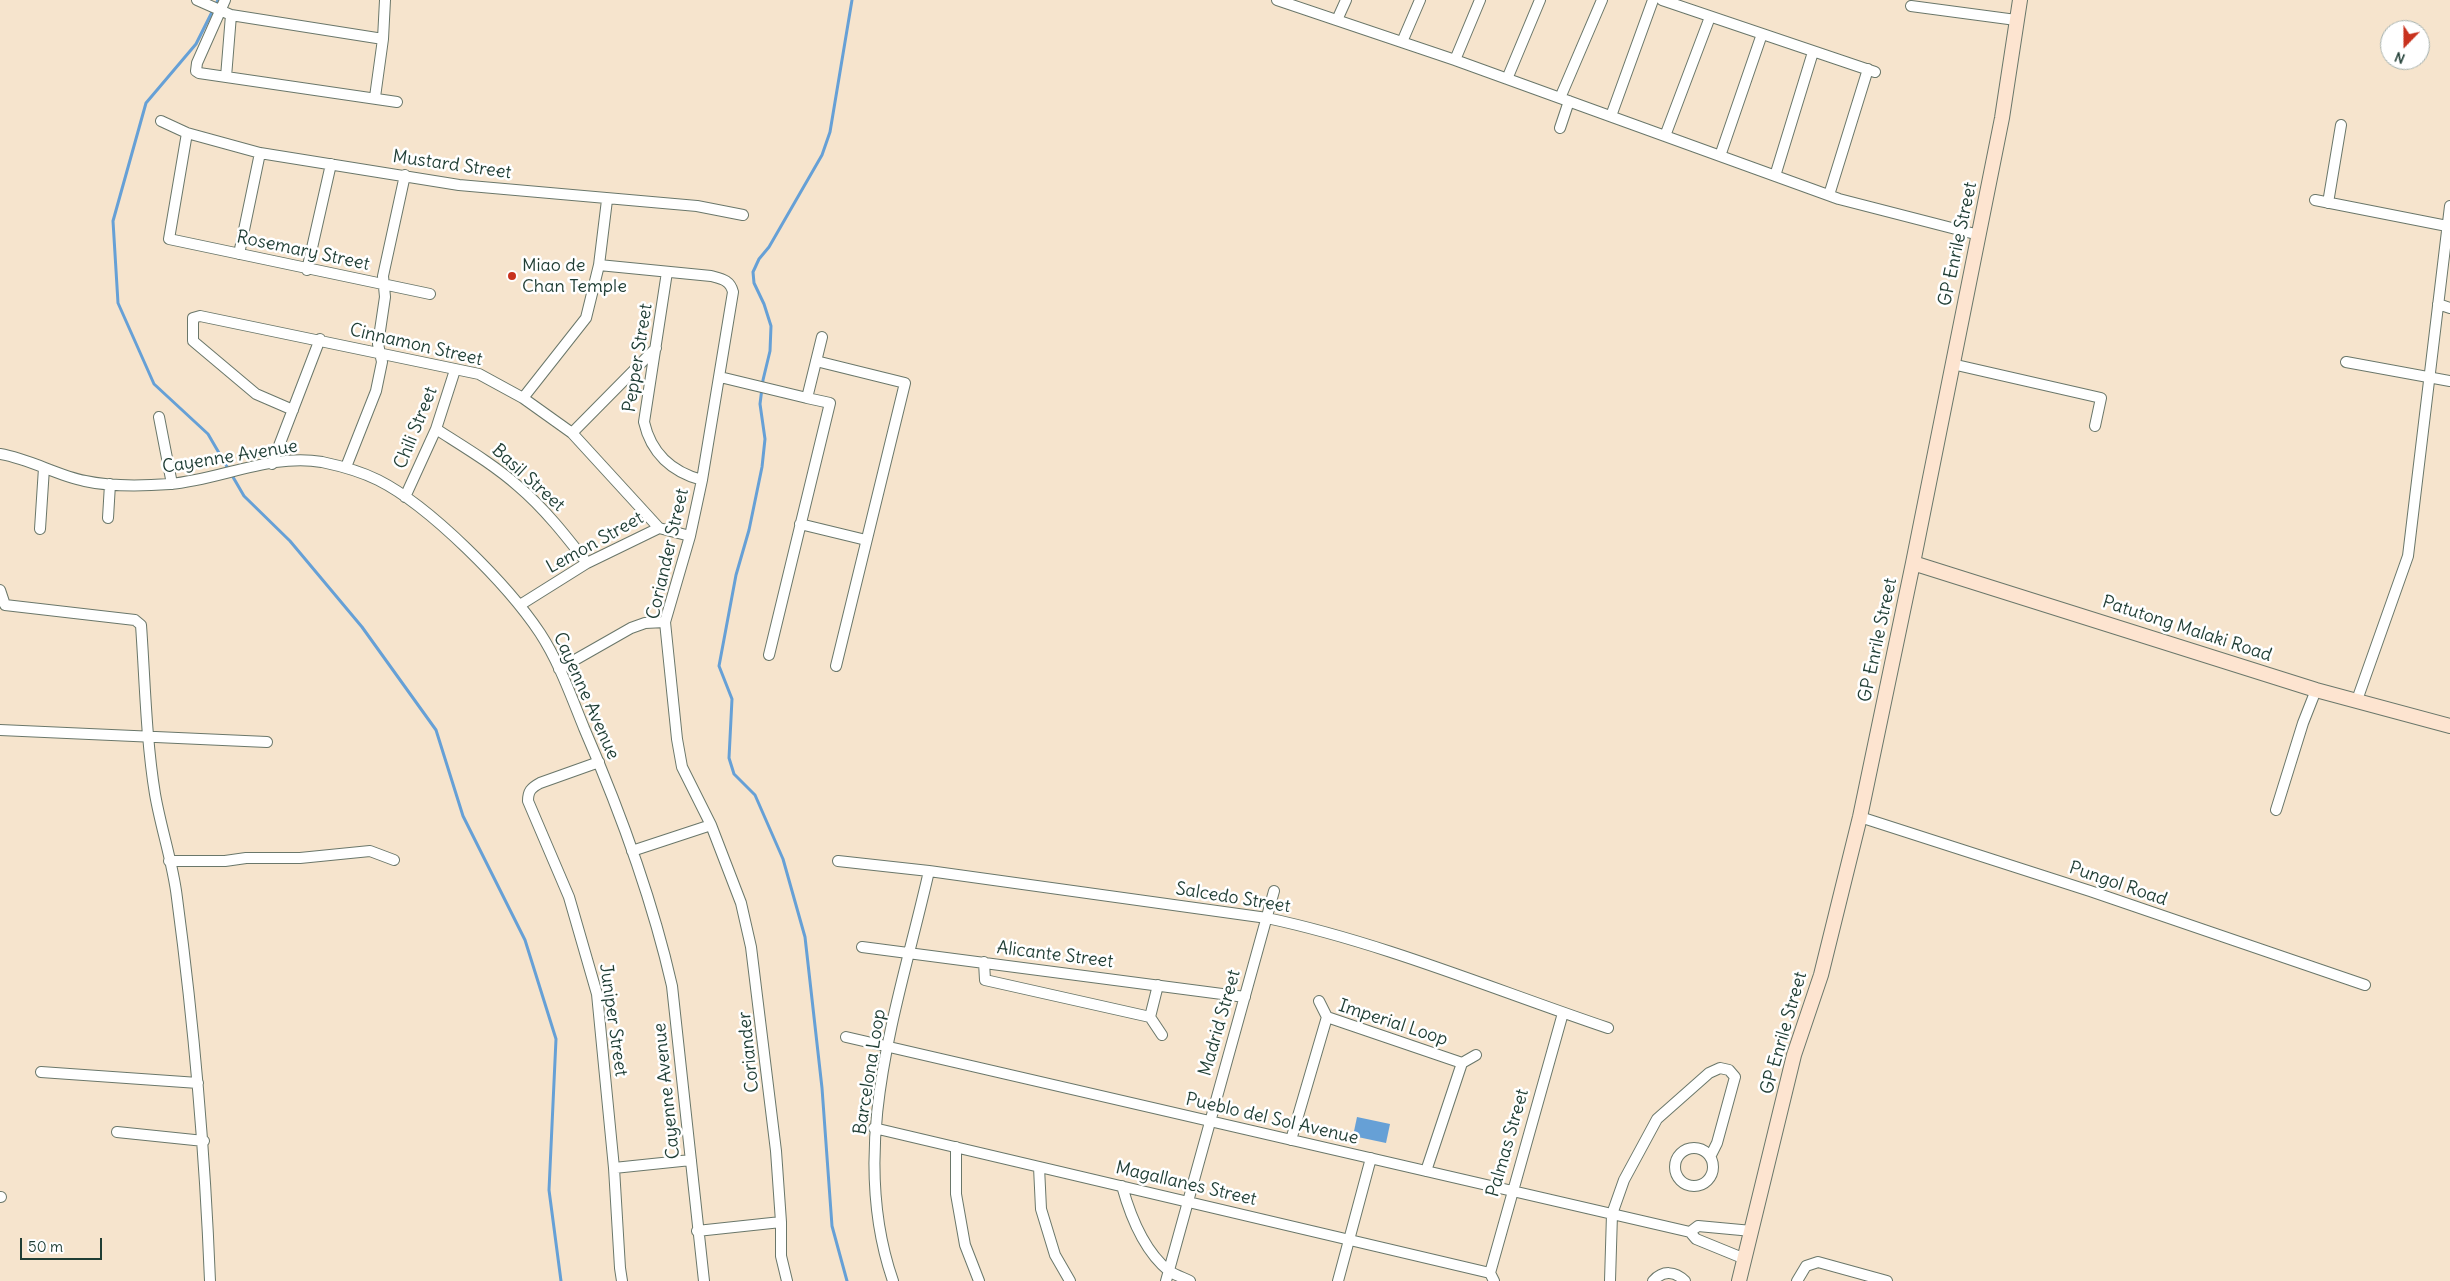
<!DOCTYPE html>
<html>
<head>
<meta charset="utf-8">
<style>
  body { margin:0 }
  #map { position:relative; width:2450px; height:1281px; overflow:hidden; background:#f6e4cd; font-family:Delius,sans-serif }
  canvas { display:block }
  .north { position:absolute; left:2380px; top:20px; width:50px; height:50px; box-sizing:border-box; background:#fff; border:1px solid #a5b1ae; border-radius:50%; rotate:202deg; font-size:14px; font-weight:700; line-height:20px; text-align:center; color:#1f3d34 }
  .north::after { content:''; display:block; margin:auto; width:18px; height:22px; background:#c8321e; clip-path:polygon(50% 0,100% 100%,50% 72%,0 100%) }
  .scale { position:absolute; left:20px; top:1238px; width:82px; height:22px; box-sizing:border-box; border:2px solid #1f3d34; border-top:0; padding-left:6px; font-size:15px; line-height:18px; white-space:nowrap; color:#1f3d34; -webkit-text-stroke:4px #fff; paint-order:stroke }
</style>
</head>
<body>
<div id="map">
<canvas width="2450" height="1281"></canvas>
<div class="north">N</div>
<div class="scale">50 m</div>
</div>
<script>
const ctx = document.querySelector('canvas').getContext('2d');
ctx.lineJoin = 'round';
function paint(path, color) {
  ctx.fillStyle = color;
  ctx.fill(path, 'evenodd');
}
function stroke(path, color, width, dash) {
  ctx.strokeStyle = color;
  ctx.lineWidth = width;
  ctx.lineCap = dash ? 'butt' : 'round';
  ctx.setLineDash(dash || []);
  ctx.stroke(path);
}
function label(font, color, halo, rows, align = 'center') {
  ctx.font = font + ' Delius,sans-serif';
  ctx.lineWidth = 5;
  ctx.setLineDash([]);
  ctx.textBaseline = 'middle';
  ctx.strokeStyle = halo;
  ctx.fillStyle = color;
  for (const [text, x, y, turn = 0] of rows) {
    ctx.save();
    ctx.translate(x, y);
    ctx.rotate((+turn || 0) * Math.PI / 180);
    ctx.textAlign = isNaN(turn) ? turn : align;
    if (halo) ctx.strokeText(text, 0, 0);
    ctx.fillText(text, 0, 0);
    ctx.restore();
  }
}
paint(new Path2D(`
  M1357,1117L1390,1124L1386,1143L1353,1136Z`), '#66a0d6');
stroke(new Path2D(`
  M218,0L196,44L146,103L113,221L118,303L154,384L208,434L244,496L290,541L362,627L436,730L463,816L525,940L556,1039L549,1190L561,1281
  M847,1281L832,1226L822,1088L805,937L783,859L755,795L734,774L729,758L732,699L719,666L736,575L749,530L762,467L765,439L760,404L763,380L770,351L771,326L764,304L754,283L753,272L759,259L769,247L822,155L830,132L852,0`), '#66a0d6', 3);
const street = new Path2D(`
  M197,0L231,15L383,39
  M225,0L197,63L196,71L199,73L397,102
  M1277,0L1455,60L1839,199L1979,235
  M1662,0L1875,72
  M1911,6L2016,20
  M1337,20L1346,0
  M1402,42L1420,0
  M1455,60L1480,0
  M226,77L231,15
  M1507,79L1540,0
  M375,97L383,39L385,0
  M1560,98L1602,0
  M1611,116L1653,0
  M161,121L187,133L260,153L459,185L697,206L743,215
  M1560,128L1569,101
  M187,133L169,239L430,294
  M1665,136L1710,17
  M1720,156L1762,34
  M1775,176L1813,52
  M1829,195L1868,69
  M2315,200L2447,226
  M2328,203L2341,125
  M239,254L260,153
  M599,265L711,276C722,279 730,280 733,292L702,480L690,536L665,622L677,739L682,767L711,825L741,903L751,947L776,1151L781,1222V1256L787,1281
  M307,270L331,164
  M667,272L644,422C651,453 672,472 702,480
  M2438,304L2450,308
  M816,361L905,383L836,666
  M2346,362L2450,381
  M1952,364L2101,398L2095,426
  M720,377L807,398L822,337
  M523,398L586,318L599,265L607,200
  M293,410L256,394L193,341V318L200,316L479,374L523,398L572,433L659,528
  M159,417L172,484
  M436,429C464,447 493,464 518,486C544,508 566,536 587,563
  M572,433L656,348
  M0,454C30,459 56,475 85,481C112,487 142,486 170,484C220,480 271,453 322,462C341,466 360,471 378,480C430,506 508,585 540,633C559,662 571,696 584,728C620,811 652,898 672,986L704,1281
  M272,464L320,339
  M346,467L376,391L382,362L378,344L385,297L383,276L405,175
  M405,497L436,429L455,370
  M108,518L110,484
  M800,524L866,540
  M40,529L44,468
  M0,590L5,605L135,620L141,625C145,681 146,739 155,794C161,829 173,863 177,898C194,1025 205,1153 210,1281
  M520,605L587,563L659,528L690,536
  M769,655L830,403L807,398
  M559,669L631,628L645,623L665,622
  M2357,700L2408,556L2450,206
  M0,730L267,742
  M599,762L540,783C531,788 528,791 528,801L569,897L597,994L614,1168L620,1268L622,1281
  M2276,810L2303,723L2316,690
  M1860,817L2090,891L2365,985
  M632,851L711,825
  M169,861H225L246,858H300L370,851L394,860
  M838,861L929,871L1267,918C1384,943 1495,990 1608,1028
  M862,947L1245,997
  M984,962L985,980L1150,1017L1158,985
  M1319,1001L1327,1017
  M1150,1017L1162,1035
  M1327,1017L1462,1063
  M846,1037L1690,1232L1696,1239L1745,1259
  M1462,1063L1476,1055
  M41,1072L198,1083
  M874,1128L1490,1273
  M117,1132L204,1141
  M1291,1140L1327,1017
  M956,1147V1194L965,1245L979,1281
  M1675 1167a19 19 0 1 1 38 0a19 19 0 1 1-38 0Z
  M1039,1167L1041,1209L1055,1255L1070,1281
  M614,1168L691,1160
  M1426,1171L1462,1063
  M1122,1186C1130,1215 1144,1251 1169,1271C1175,1275 1184,1278 1190,1281
  M0,1197H1
  M697,1231L781,1222
  M1690,1232L1698,1226L1752,1231
  M893,1281C846,1146 899,1004 929,871
  M1166,1281L1274,891
  M1338,1281L1371,1158
  M1494,1281L1490,1273L1563,1013
  M1610,1281L1612,1214L1624,1180L1657,1119L1709,1073L1720,1068L1729,1070L1735,1077L1717,1143L1710,1157
  M1653,1281C1663,1270 1675,1271 1685,1281
  M1797,1281L1806,1266L1818,1262L1887,1281`);
const secondary = new Path2D(`
  M1913,563L2316,690L2450,726
  M1739,1281L1794,1055L1821,975L1860,817L1913,563L2002,118L2020,0`);
stroke(street, '#6a776a', 12);
stroke(secondary, '#6a776a', 16);
stroke(street, '#fff', 10);
stroke(secondary, '#fde4d0', 14);
for (const [x, y, r, color] of [
  [512,276,5,"#c8321e"]
]) {
  const dot = new Path2D();
  dot.arc(x, y, r, 0, 2 * Math.PI);
  ctx.fillStyle = color;
  ctx.fill(dot);
  stroke(dot, '#fff', 2);
}
label('18px', '#1f3d34', '#fff', [
  ["Mustard Street",452,165,8],
  ["GP Enrile Street",1958,244,-78],
  ["Rosemary Street",303,251,12],
  ["Cinnamon Street",416,345,13],
  ["Pepper Street",638,358,-81],
  ["Chili Street",416,428,-68],
  ["Cayenne Avenue",230,457,-9],
  ["Basil Street",528,478,42],
  ["Lemon Street",595,543,-29],
  ["Coriander Street",668,554,-77],
  ["Patutong Malaki Road",2187,629,18],
  ["GP Enrile Street",1878,640,-78],
  ["Cayenne Avenue",586,696,66],
  ["Pungol Road",2118,884,19],
  ["Salcedo Street",1233,898,9],
  ["Alicante Street",1055,955,7],
  ["Juniper Street",613,1020,82],
  ["Madrid Street",1220,1023,-74],
  ["Imperial Loop",1393,1023,18],
  ["GP Enrile Street",1784,1033,-74],
  ["Coriander",749,1052,-96],
  ["Barcelona Loop",870,1072,-81],
  ["Cayenne Avenue",667,1091,-96],
  ["Pueblo del Sol Avenue",1272,1119,13],
  ["Palmas Street",1508,1143,-74],
  ["Magallanes Street",1186,1184,13]
]);
label('18px', '#1f3d34', '#fff', [
  ["Miao de",522,266],
  ["Chan Temple",522,287]
], 'left');
</script>
</body>
</html>
